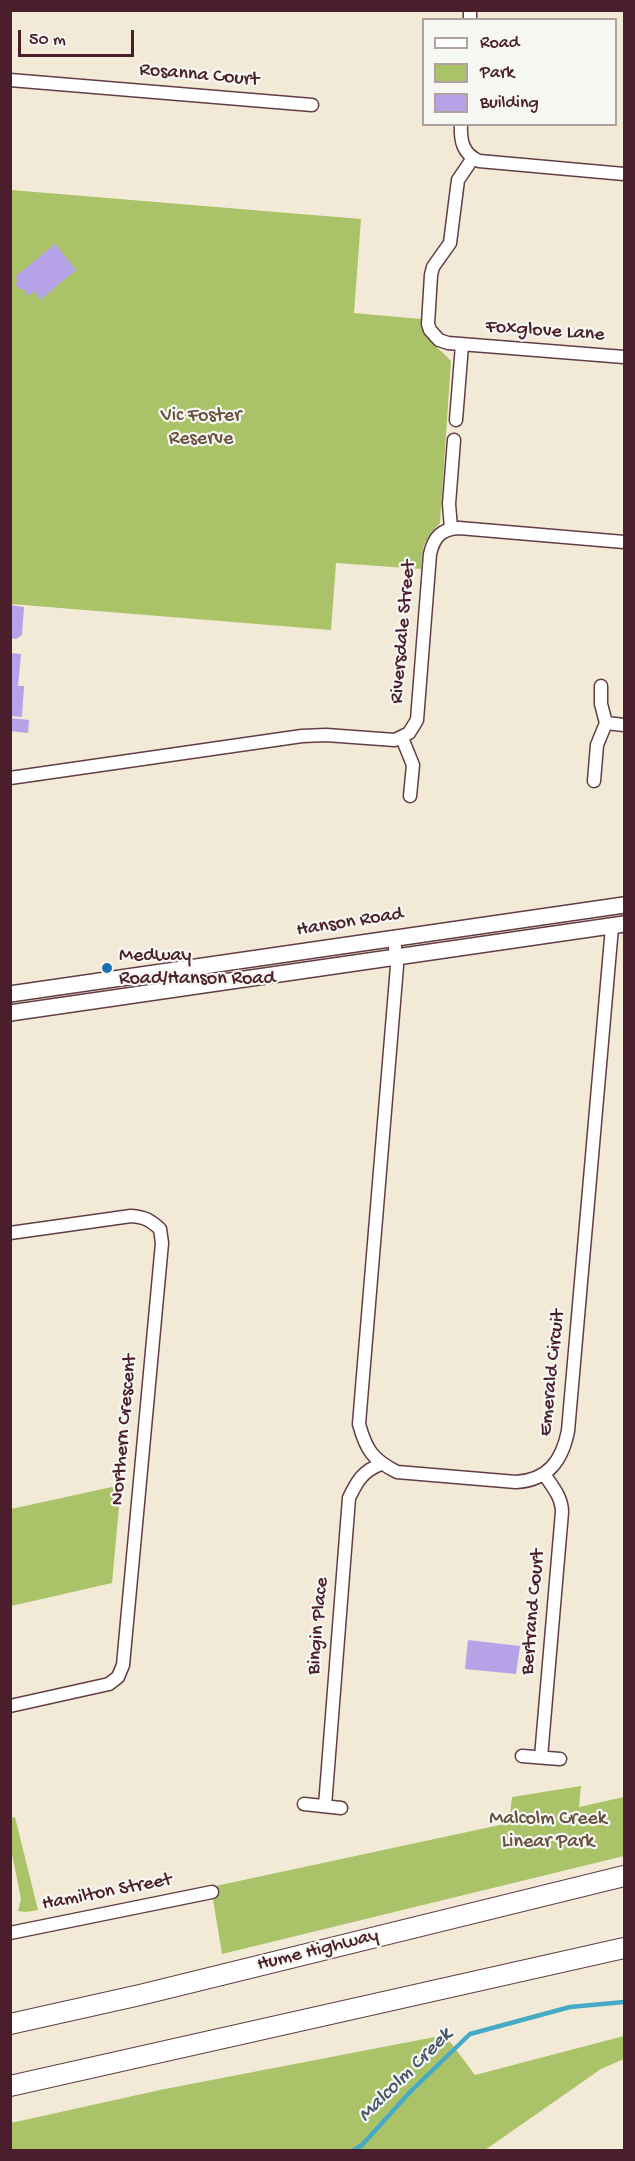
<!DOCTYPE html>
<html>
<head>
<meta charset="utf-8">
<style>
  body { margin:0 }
  #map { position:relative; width:635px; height:2161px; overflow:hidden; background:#f2e9d6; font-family:"Gochi Hand",sans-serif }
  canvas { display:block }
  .frame { position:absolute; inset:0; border:12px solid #4a1f2b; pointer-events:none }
  .legend { position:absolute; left:422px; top:18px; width:195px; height:108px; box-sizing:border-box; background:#f6f6f2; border:2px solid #b1a0a2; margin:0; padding:8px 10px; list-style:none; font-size:18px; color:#4a1f2b }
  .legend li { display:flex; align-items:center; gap:12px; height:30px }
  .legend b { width:30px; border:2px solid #b1a0a2 }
  .scale { position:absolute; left:18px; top:30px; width:116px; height:27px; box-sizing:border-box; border:3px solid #4a1f2b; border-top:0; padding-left:8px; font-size:18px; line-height:21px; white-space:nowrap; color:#4a1f2b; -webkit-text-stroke:4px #f6f6f2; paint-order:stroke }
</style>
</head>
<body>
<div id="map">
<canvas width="635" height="2161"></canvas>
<div class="frame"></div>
<ul class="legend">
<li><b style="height:8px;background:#fff"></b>Road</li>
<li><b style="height:16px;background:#abc368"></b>Park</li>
<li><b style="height:16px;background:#b6a3e7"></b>Building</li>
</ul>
<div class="scale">50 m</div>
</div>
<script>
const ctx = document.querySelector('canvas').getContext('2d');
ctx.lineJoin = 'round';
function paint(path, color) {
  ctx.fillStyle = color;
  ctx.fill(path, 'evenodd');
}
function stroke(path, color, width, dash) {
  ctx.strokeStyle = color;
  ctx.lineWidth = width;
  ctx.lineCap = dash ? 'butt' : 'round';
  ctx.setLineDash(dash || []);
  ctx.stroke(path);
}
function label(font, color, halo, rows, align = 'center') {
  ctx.font = font + ' "Gochi Hand",sans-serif';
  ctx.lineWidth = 4.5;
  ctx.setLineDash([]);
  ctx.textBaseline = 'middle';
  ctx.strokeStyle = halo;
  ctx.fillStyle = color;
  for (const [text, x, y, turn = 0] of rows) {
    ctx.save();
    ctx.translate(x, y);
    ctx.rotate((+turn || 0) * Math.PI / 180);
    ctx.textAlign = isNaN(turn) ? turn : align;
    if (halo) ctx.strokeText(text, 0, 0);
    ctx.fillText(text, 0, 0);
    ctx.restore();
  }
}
paint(new Path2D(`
  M11,190L361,219L354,313L421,319C426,344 436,344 451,361L440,523C423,540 423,545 421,569L336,563L331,630L11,604Z
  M121,1485L112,1583L11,1606V1509Z
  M581,1786L579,1807L624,1797V1856L222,1954L211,1887L509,1823L512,1797Z
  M15,1817L38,1910L26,1912L18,1911L21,1899L11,1849V1818Z
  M445,2035L475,2075L624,2036V2059L601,2069L485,2150H11V2123L160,2090Z`), '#abc368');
stroke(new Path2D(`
  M354,2150L362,2145L410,2092L470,2034L570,2007L624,2002`), '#46aac6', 4.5);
paint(new Path2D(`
  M55,244L76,270L40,300L34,291L29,296L22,288L20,290L15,284L18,281L15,277Z
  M10,605L24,607L22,635L16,639L10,638Z
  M10,653L21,654L18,686H24L22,717L10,716Z
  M10,718L29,720L28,733L10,731Z
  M468,1640L520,1646L516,1674L465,1669Z`), '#b6a3e7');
const minor = new Path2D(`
  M470,20V10
  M10,80L312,105
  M461,124C460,141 463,154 479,161L624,174
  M473,158L458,180L450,243L433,267L431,275L428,324L430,330L439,340L448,343L624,357
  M456,420L462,345
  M451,528L449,504L454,440
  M606,723L624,725
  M402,738L413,765L410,796
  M10,778L302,736L326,735L395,740L409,733L417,720L430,554C434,537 441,529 459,528L624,542
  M594,781L597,745L606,723L601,704V686
  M394,938L397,966L359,1424C366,1450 373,1460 397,1472L516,1482C548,1480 562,1461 568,1431L612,927
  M10,1233L131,1216C145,1217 150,1220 160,1229L162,1243L123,1665L118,1677L109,1684L10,1706
  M522,1756L560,1759
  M541,1757L562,1512C562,1497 552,1486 544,1474
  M304,1804L341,1808
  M325,1806L349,1498C357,1481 363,1471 381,1464
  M10,1933L212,1892`);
const tertiary = new Path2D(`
  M10,994L624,905
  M10,1013L624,924`);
const trunk = new Path2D(`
  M10,2024L140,1995L624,1876
  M10,2086L624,1948`);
stroke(minor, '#633d45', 15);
stroke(tertiary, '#633d45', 18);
stroke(trunk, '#633d45', 22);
stroke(minor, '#fff', 12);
stroke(tertiary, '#fff', 15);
stroke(trunk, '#fff', 20);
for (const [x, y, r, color] of [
  [107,968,6,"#1f6fb2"]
]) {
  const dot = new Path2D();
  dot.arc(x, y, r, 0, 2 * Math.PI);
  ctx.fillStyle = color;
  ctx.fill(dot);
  stroke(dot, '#f6f6f2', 2);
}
label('20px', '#4a1f2b', '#f6f6f2', [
  ["Rosanna Court",199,76,5],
  ["Foxglove Lane",545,332,4],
  ["Riversdale Street",404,632,-85],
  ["Hanson Road",350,923,-9],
  ["Emerald Circuit",553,1373,-84],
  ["Northern Crescent",125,1430,-85],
  ["Bertrand Court",534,1612,-85],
  ["Bingin Place",319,1626,-85],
  ["Hamilton Street",107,1893,-11],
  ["Hume Highway",318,1951,-14]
]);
label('20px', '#67503d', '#f6f6f2', [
  ["Vic Foster",201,417],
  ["Reserve",201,440],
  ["Malcolm Creek",548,1820],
  ["Linear Park",548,1843]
]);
label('20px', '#4a1f2b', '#f6f6f2', [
  ["Medway",119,957],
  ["Road/Hanson Road",119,980]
], 'left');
label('italic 21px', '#485769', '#f6f6f2', [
  ["Malcolm Creek",406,2076,-45]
]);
</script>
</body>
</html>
